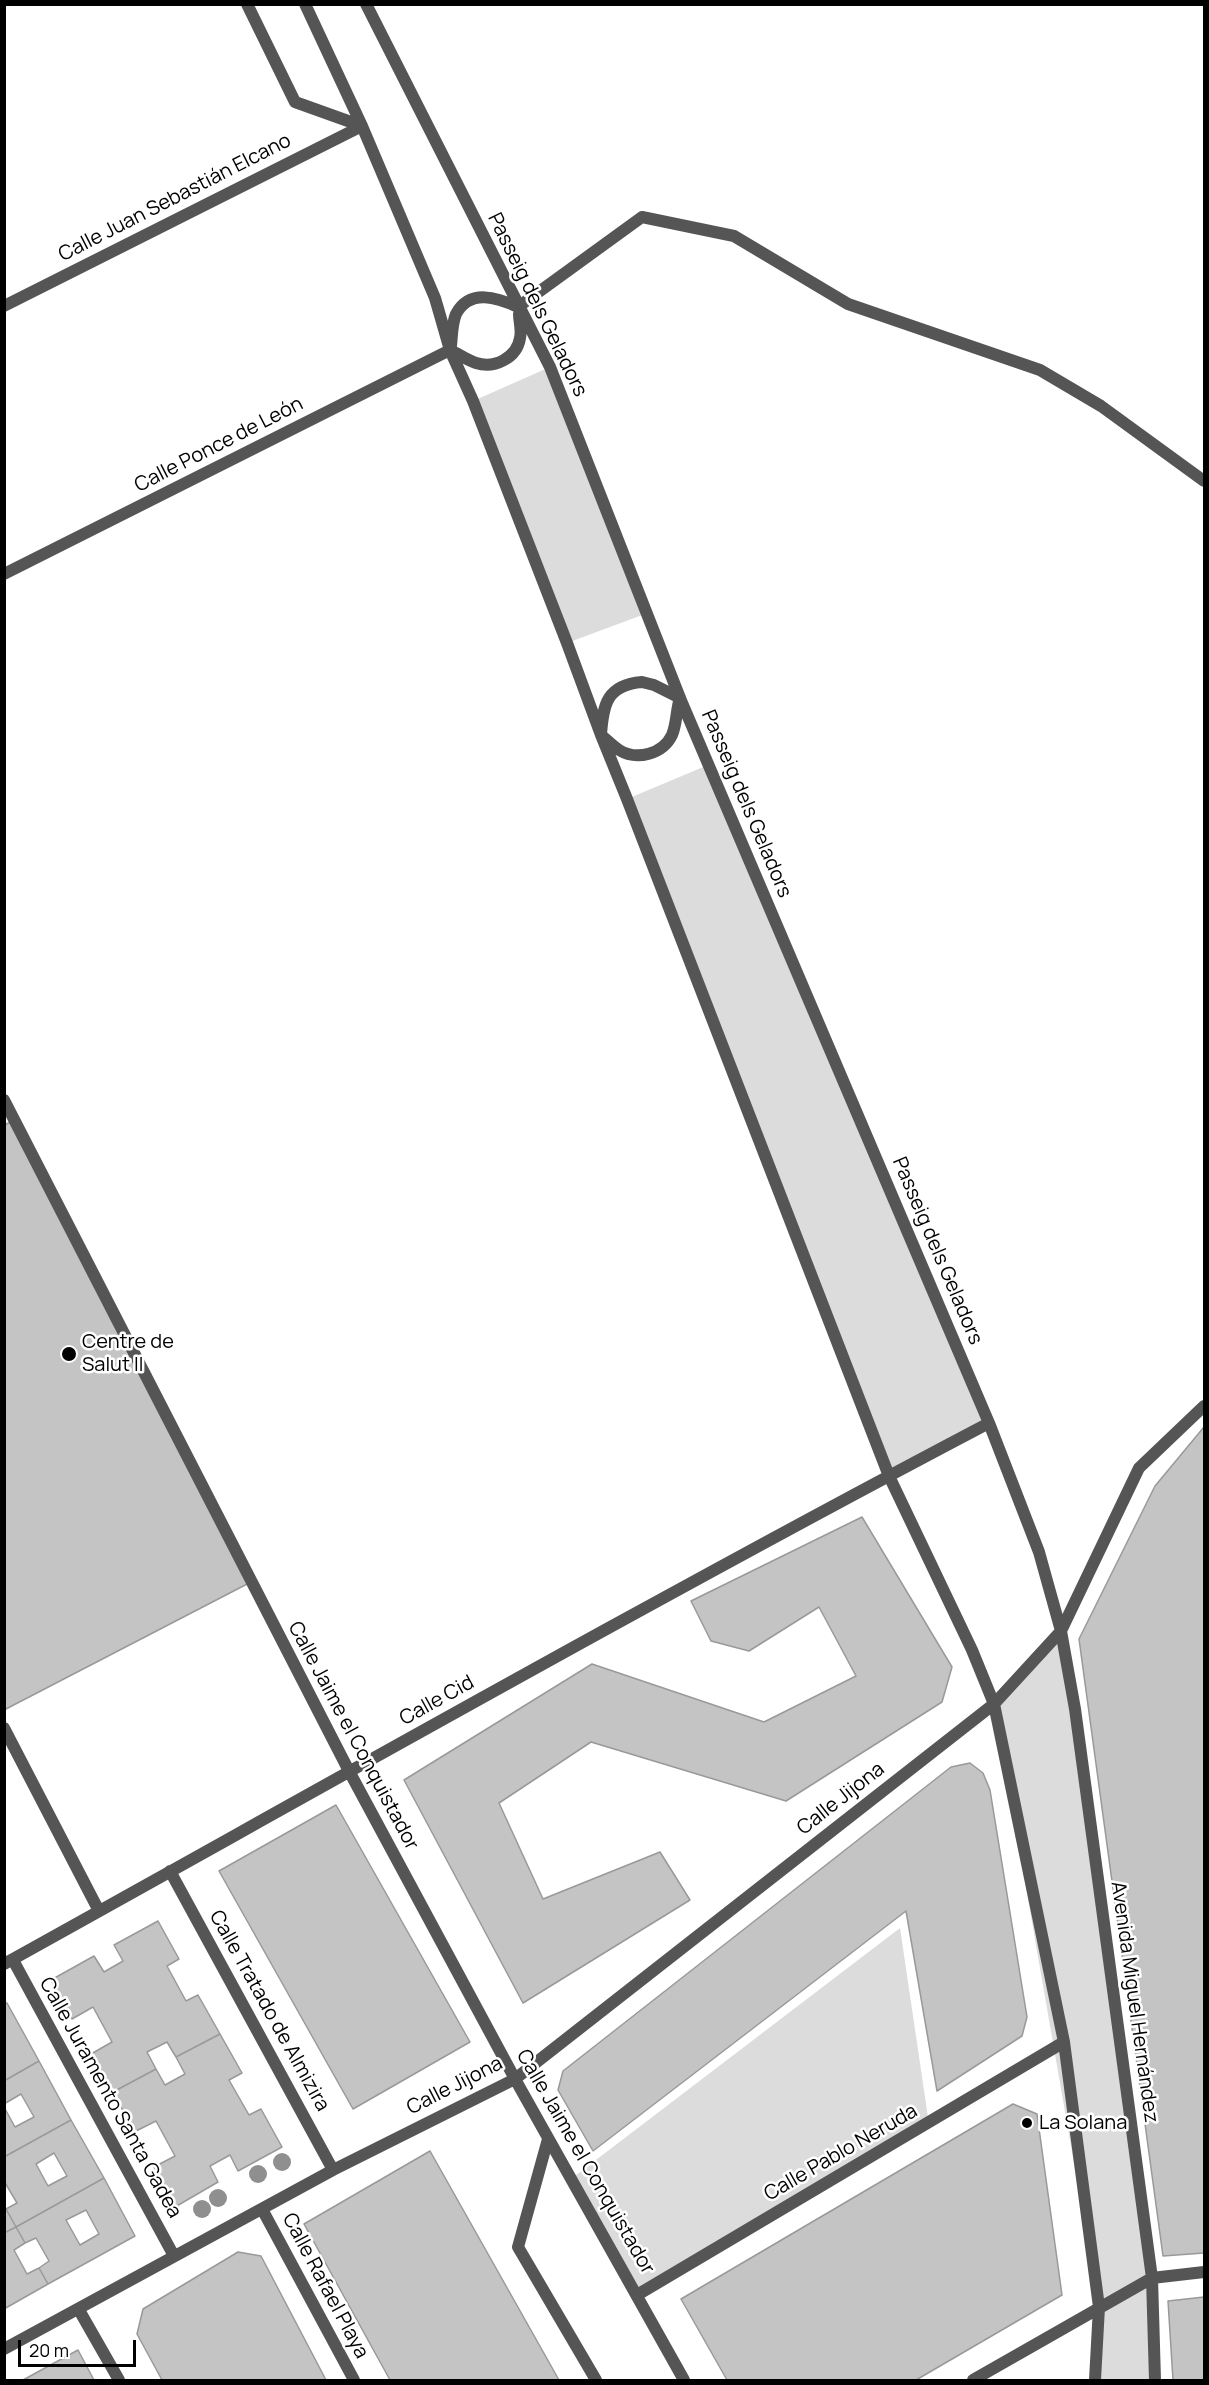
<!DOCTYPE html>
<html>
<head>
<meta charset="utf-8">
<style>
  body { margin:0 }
  #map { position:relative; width:1209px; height:2385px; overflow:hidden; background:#fff; font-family:Manrope,sans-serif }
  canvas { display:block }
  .frame { position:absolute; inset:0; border:6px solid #000; pointer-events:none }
  .scale { position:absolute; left:18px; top:2340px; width:118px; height:27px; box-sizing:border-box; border:3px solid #000; border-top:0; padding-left:8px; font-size:18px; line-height:21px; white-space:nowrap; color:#000; -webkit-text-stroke:4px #fff; paint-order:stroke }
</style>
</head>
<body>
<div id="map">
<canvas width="1209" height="2385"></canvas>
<div class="frame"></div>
<div class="scale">20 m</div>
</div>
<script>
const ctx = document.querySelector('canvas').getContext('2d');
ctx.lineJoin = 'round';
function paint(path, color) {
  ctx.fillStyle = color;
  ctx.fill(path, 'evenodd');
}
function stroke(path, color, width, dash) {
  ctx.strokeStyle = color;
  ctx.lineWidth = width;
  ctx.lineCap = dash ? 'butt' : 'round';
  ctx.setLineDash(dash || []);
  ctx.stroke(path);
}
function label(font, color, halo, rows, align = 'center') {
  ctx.font = font + ' Manrope,sans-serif';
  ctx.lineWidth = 5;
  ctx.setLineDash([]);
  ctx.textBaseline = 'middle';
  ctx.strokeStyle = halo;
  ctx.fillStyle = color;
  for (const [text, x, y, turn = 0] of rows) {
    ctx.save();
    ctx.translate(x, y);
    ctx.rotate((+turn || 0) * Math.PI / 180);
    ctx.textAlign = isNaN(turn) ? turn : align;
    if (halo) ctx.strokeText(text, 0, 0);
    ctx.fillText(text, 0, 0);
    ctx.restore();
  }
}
paint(new Path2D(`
  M550,367L645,614L567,643L473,401Z
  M708,765L989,1423L889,1476L627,799Z
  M1061,1631L1152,2278L1155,2380H1099V2307L994,1704Z
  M900,1928L929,2124L637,2295L571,2179Z`), '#dcdcdc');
const building = new Path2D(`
  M15,1120L251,1582L4,1710V1125Z
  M1204,1427V2253L1163,2256L1079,1639L1155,1486Z
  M862,1517L952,1667L942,1702L786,1801L591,1742L499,1803L543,1899L660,1852L690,1900L523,2003L404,1780L592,1664L764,1722L856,1676L819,1607L749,1651L711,1641L691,1601Z
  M970,1763L983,1773L990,1790L1027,2017L1022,2036L937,2091L906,1911L593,2151L558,2090L563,2071L951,1767Z
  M336,1805L470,2042L353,2109L219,1871Z
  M158,1921L179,1959L167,1966L186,2001L198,1995L220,2034L176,2057L167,2042L147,2052L156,2069L113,2092L91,2054L112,2042L93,2007L72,2019L51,1980L94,1956L104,1972L123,1961L114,1945Z
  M7,2003L39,2061L4,2081V2004Z
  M220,2034L242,2073L229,2080L249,2115L261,2109L282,2147L238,2171L230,2155L210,2166L218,2182L175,2207L154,2167L175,2156L156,2121L134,2132L113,2092L156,2069L165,2085L185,2074L176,2057Z
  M39,2061L71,2120L4,2157V2107L15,2127L34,2117L21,2094L4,2104V2081Z
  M1013,2104L1037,2114L1062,2295L916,2380H727L681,2299Z
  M71,2120L104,2178L16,2227L6,2209L17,2203L4,2181V2157ZM54,2153L67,2176L48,2186L36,2164Z
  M430,2151L559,2380H390L304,2224Z
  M104,2178L135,2236L48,2284L39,2268L49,2261L36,2238L25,2243L16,2227ZM86,2210L99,2234L80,2245L66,2220Z
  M6,2209L16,2227L4,2233V2210Z
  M16,2227L25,2243L14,2250L27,2274L39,2268L48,2284L4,2309V2233Z
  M238,2252L261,2256L326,2380H162L137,2334L143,2309Z
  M1204,2297V2380H1173L1168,2301Z
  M78,2350L94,2380H23Z`);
paint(building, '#c4c4c4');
stroke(building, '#999', 1.5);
stroke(new Path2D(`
  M247,4L295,102L362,126
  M305,4L362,126L435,298L450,350L473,401L567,643L601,735L627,799L889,1476L972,1650L994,1704L1064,2042L1099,2307L1095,2380
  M366,4L550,367L680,698L989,1423L1039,1552L1061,1631L1075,1709L1152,2278L1155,2380
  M4,306L362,126
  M518,307L642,217L734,236L848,304L1040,370L1101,406L1204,481
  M451,346C452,336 452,323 456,314C470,288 498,298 518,307
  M450,350C459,354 467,360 476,363C494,369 517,358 520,338C522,330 519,322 519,314
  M4,574L450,350
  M642,682L654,685L680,698C676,710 677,723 672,735C663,754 637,761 619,750C613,746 607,740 601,735C603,704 607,685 642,682Z
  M4,1100L349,1771L515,2079L684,2380
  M4,1728L99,1911
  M170,1871L333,2170
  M13,1960L174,2256
  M4,1964C332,1782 658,1597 989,1423
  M548,2139L518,2247L596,2380
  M262,2209L354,2380
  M637,2295L1064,2042
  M79,2310L119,2380
  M4,2349L333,2170L515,2079L994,1704L1061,1631L1139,1468L1204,1406
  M973,2380L1152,2278L1204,2272`), '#555', 12);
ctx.fillStyle = '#8f8f8f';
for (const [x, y] of [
  [282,2162],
  [258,2174],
  [218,2198],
  [202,2209]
]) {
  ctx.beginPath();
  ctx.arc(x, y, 9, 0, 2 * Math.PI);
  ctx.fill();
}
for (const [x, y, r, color] of [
  [69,1354,8,"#000"],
  [1027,2123,6,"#000"]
]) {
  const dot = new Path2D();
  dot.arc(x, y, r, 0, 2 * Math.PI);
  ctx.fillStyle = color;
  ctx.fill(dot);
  stroke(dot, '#fff', 2);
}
label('20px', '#000', '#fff', [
  ["Calle Juan Sebastián Elcano",175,198,-27],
  ["Passeig dels Geladors",537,305,64],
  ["Calle Ponce de León",219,445,-27],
  ["Passeig dels Geladors",746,804,67],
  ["Passeig dels Geladors",937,1251,67],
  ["Calle Cid",437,1701,-29],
  ["Calle Jaime el Conquistador",353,1736,62],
  ["Calle Jijona",841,1799,-38],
  ["Avenida Miguel Hernández",1134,2002,82],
  ["Calle Tratado de Almizira",269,2011,61],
  ["Calle Jijona",455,2086,-27],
  ["Calle Juramento Santa Gadea",110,2098,61],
  ["Calle Pablo Neruda",841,2153,-30],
  ["Calle Jaime el Conquistador",585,2162,60],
  ["Calle Rafael Playa",325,2286,62]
]);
label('20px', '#000', '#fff', [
  ["Centre de",82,1342],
  ["Salut II",82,1365],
  ["La Solana",1039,2123]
], 'left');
</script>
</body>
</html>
